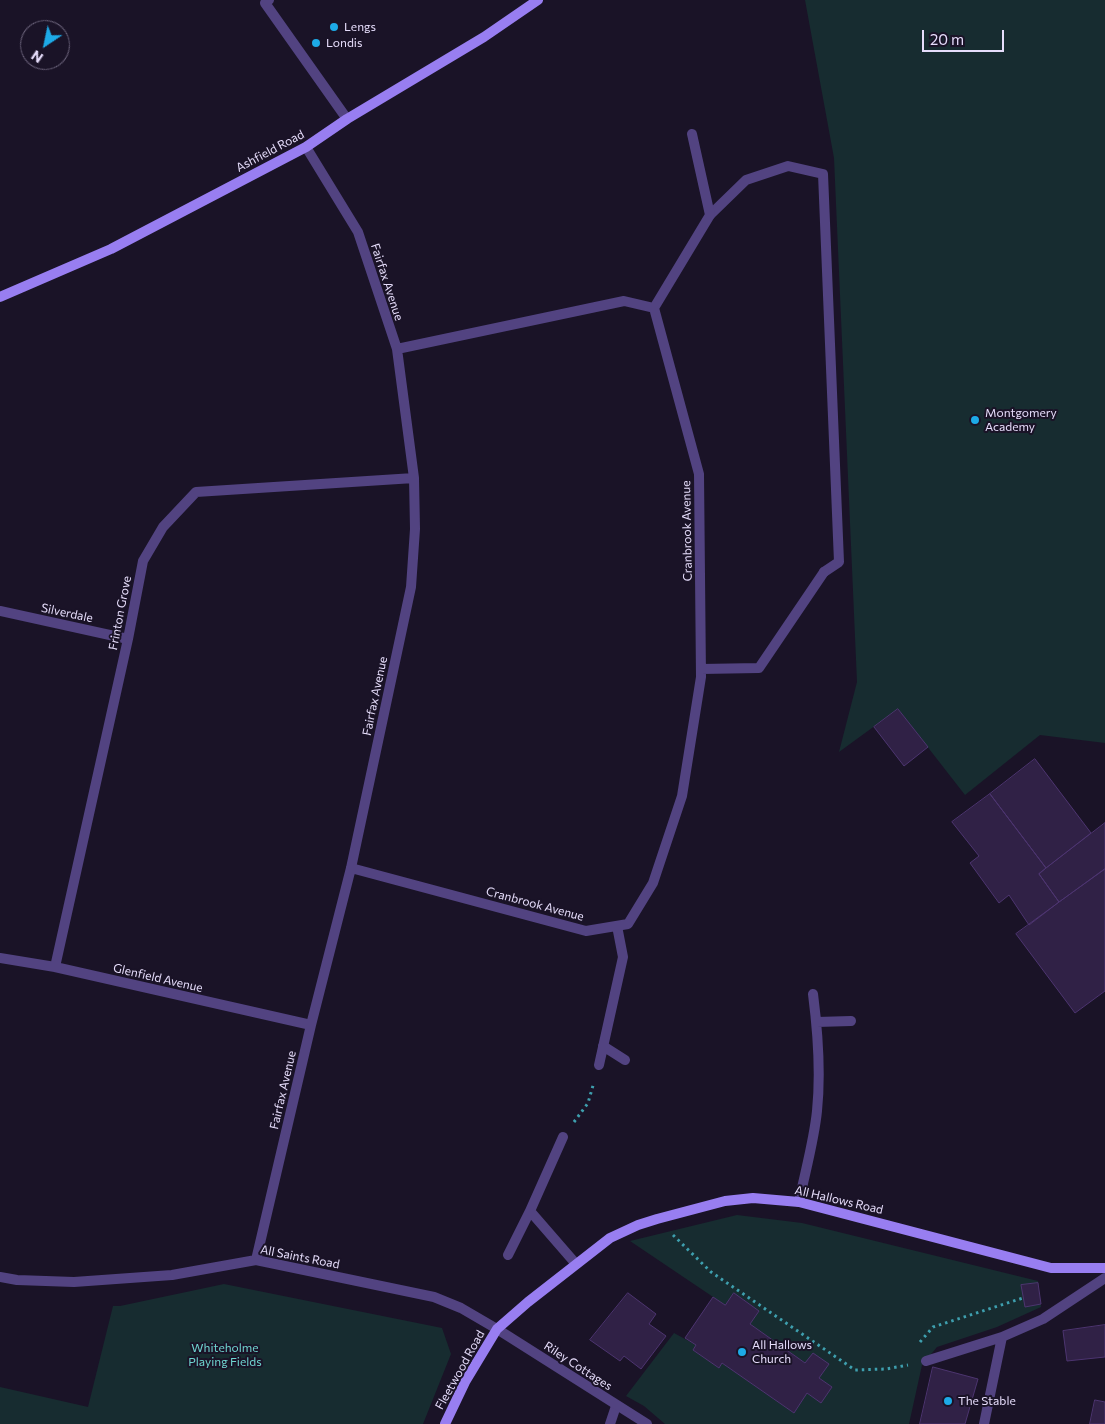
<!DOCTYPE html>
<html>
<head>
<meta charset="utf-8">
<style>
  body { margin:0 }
  #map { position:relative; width:1105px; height:1424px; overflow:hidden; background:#1a1327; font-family:Commissioner,sans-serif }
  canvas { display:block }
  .north { position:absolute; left:20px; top:20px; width:50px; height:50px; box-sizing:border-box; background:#1a1327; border:1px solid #6c647c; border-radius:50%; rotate:214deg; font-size:14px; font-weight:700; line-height:20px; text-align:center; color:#e6ddfb }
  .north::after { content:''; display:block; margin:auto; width:18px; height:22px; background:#1daae7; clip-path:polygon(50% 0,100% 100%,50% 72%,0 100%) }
  .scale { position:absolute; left:922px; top:30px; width:82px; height:22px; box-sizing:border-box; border:2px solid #e6ddfb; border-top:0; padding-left:6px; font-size:15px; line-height:18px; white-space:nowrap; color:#e6ddfb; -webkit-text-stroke:4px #1a1327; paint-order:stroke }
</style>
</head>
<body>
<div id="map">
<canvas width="1105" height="1424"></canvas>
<div class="north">N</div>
<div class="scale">20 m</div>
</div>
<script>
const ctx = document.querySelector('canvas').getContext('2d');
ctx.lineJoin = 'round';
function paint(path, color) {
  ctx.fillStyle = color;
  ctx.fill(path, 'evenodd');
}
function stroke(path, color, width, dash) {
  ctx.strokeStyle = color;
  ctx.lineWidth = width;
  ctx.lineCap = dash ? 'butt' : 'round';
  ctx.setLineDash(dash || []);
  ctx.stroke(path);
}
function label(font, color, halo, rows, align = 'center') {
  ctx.font = font + ' Commissioner,sans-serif';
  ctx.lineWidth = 4;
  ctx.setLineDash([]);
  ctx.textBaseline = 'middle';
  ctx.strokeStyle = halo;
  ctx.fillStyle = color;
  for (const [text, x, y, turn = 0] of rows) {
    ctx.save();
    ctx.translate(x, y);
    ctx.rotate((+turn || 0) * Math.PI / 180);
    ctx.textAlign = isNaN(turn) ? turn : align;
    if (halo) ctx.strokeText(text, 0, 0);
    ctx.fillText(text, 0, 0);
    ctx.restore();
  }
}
paint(new Path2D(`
  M805,0H1105V743L1040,735L965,795L898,709L839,752L857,682L834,158Z
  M737,1215L802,1223L1038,1281L1041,1307L997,1327L937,1347L922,1365L909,1424H665L644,1406L626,1396L674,1333L696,1345L693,1350L719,1368L722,1363L794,1413L807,1393L821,1402L832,1387L819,1378L828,1364L805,1363L750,1324L759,1311L734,1293L725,1305L630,1241Z
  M224,1284L442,1328L451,1354L423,1424H0V1387L88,1407L113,1306H120Z`), '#172c30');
const building = new Path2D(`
  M898,709L928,747L904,766L874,727Z
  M1035,759L1091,833L1046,868L990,794Z
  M990,794L1046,868L1039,874L1059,902L1029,925L1009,895L999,903L970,863L979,856L952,822Z
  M1105,823V869L1059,902L1039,874Z
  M1105,869V991L1075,1013L1016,934Z
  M1038,1283L1041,1304L1025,1307L1021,1285Z
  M628,1293L656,1314L649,1324L666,1336L641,1369L624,1356L620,1361L590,1340Z
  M734,1293L759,1311L750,1324L805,1363L813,1353L829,1364L819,1378L832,1387L821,1403L807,1393L794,1413L722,1363L719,1368L693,1350L696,1345L685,1338L713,1297L725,1305Z
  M1105,1325V1357L1067,1361L1063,1331Z
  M933,1367L978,1379L965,1424H920Z
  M1095,1400L1105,1402V1424H1090Z`);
paint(building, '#302146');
stroke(building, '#4d3570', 1);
stroke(new Path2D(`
  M574,1122L588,1103L594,1082
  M673,1235L711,1272L855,1370L886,1369L908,1365
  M920,1342L933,1327L1023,1298`), '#3e9fae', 3, [2.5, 4]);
stroke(new Path2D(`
  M269,0L265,3L347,119
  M710,215L746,180L788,166L823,174L839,562L824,572
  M926,1361L1002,1337
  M610,1424L616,1406
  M984,1424L1002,1337L1043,1319L1105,1278`), '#524381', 10);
stroke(new Path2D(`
  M654,308L710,215L692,134
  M0,611L128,639
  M701,669L759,668L824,572
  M351,868L586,931L628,924L653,883L682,796L701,677L699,474L654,308L624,301L397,349
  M0,958L55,967L311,1025
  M55,967L128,639L143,561L163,527L196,492L414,478
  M817,1022L851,1021
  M603,1046L625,1060
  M599,1065L623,957L617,926
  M799,1202C805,1172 814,1141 817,1111C821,1072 818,1033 813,994
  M530,1211L576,1264
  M508,1255L530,1211L563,1137
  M256,1260L311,1025L351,868L411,587L415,529L414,478L397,349L358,232L306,147
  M0,1277L17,1280L74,1282L172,1275L256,1260L434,1297L461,1308L497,1329L647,1424`), '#524381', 10);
stroke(new Path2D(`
  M0,297L111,249L306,147L347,119L484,37L538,0
  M445,1424L465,1382L497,1329L528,1302L610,1238L638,1225L657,1219L725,1201L753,1198L799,1202L1051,1268H1105`), '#987ef1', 10);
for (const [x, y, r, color] of [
  [334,27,5,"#1daae7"],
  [316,43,5,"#1daae7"],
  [975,420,5,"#1daae7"],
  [742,1352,5,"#1daae7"],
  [948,1401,5,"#1daae7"]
]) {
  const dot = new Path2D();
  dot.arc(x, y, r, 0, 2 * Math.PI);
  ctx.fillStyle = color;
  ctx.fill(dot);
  stroke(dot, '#1a1327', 2);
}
label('12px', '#e6ddfb', '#1a1327', [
  ["Lengs",344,27],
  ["Londis",326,43],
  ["Montgomery",985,413],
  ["Academy",985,427],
  ["All Hallows",752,1345],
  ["Church",752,1359],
  ["The Stable",958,1401]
], 'left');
label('12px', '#e6ddfb', '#1a1327', [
  ["Ashfield Road",270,151,-28],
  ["Fairfax Avenue",387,282,72],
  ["Cranbrook Avenue",687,531,-91],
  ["Silverdale",67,613,12],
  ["Frinton Grove",120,613,-79],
  ["Fairfax Avenue",375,696,-78],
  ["Cranbrook Avenue",535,904,15],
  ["Glenfield Avenue",158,978,13],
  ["Fairfax Avenue",283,1090,-77],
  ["All Hallows Road",839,1200,13],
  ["All Saints Road",300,1257,11],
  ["Riley Cottages",578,1366,33],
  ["Fleetwood Road",460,1370,-61]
]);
label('12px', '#6fd5d0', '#1a1327', [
  ["Whiteholme",225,1348],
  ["Playing Fields",225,1362]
]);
</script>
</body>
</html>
